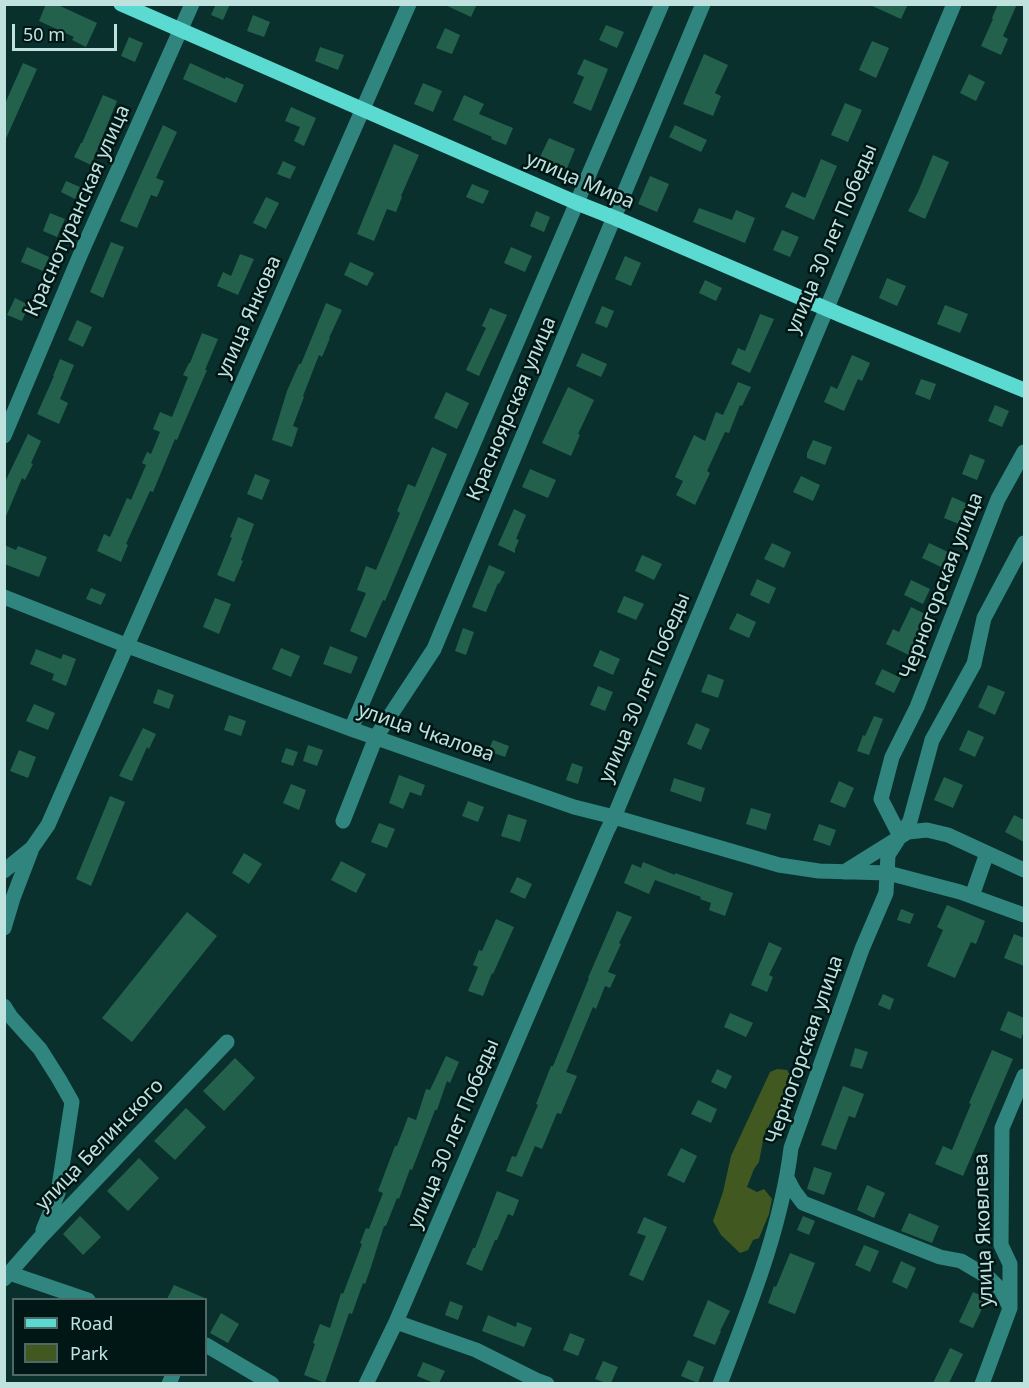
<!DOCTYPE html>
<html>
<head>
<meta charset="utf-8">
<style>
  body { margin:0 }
  #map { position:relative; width:1029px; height:1388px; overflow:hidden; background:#09302d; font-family:"Noto Sans",sans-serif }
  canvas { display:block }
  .frame { position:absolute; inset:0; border:6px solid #c0e2de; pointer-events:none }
  .legend { position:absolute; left:12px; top:1298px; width:195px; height:78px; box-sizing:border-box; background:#001715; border:2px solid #4d6865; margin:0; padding:8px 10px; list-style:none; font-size:18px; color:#c0e2de }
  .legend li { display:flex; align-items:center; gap:12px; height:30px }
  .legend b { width:30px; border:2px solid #4d6865 }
  .scale { position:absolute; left:12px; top:24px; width:105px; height:27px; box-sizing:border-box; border:3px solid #c0e2de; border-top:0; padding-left:8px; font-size:18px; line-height:21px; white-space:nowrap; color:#c0e2de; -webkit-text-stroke:4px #001715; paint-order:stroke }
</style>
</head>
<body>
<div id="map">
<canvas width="1029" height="1388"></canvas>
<div class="frame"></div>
<ul class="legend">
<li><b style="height:8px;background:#5adad1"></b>Road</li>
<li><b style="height:16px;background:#415920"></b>Park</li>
</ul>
<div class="scale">50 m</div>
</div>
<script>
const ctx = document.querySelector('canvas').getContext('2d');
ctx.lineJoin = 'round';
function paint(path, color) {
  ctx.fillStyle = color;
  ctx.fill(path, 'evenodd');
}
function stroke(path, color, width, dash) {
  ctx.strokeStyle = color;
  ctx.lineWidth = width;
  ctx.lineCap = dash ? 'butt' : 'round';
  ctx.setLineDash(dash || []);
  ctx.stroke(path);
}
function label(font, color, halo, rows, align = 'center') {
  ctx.font = font + ' "Noto Sans",sans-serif';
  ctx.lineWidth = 5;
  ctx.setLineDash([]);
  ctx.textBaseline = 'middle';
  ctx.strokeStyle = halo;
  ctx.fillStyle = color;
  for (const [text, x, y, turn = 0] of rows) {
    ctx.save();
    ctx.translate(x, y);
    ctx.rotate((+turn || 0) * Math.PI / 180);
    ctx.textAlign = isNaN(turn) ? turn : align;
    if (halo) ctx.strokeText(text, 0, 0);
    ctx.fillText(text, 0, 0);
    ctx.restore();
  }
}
paint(new Path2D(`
  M777,1069L787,1070L791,1077L790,1088L784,1100L774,1116L764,1135L759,1162L754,1169L747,1187L757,1192L764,1189L772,1199L769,1214L759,1238L753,1240L748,1250L740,1253L721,1235L713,1221L723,1192L731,1156L770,1072Z`), '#415920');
paint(new Path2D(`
  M46,4H56L97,23L86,47L72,40L74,37L39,21Z
  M216,4H230L223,20L211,15Z
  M443,4H477L471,17Z
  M868,4H908L901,19Z
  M998,4H1017L1003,36L1008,39L1001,55L981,46L993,19L992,18Z
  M253,15L270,22L264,37L247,31Z
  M606,25L624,32L617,48L599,40Z
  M445,28L460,35L452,54L436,48Z
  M129,37L143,43L135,62L121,56Z
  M872,41L889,48L876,78L859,70Z
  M320,47L344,55L338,70L315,61Z
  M704,54L728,65L715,93L721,96L713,116L683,104Z
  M584,59L608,69L591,111L573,103L584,77L577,74Z
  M23,63L37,69L4,143V106Z
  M190,63L225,79L226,77L244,85L236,103L183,79Z
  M969,74L985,82L976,101L960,93Z
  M423,83L442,91L433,112L414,104Z
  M103,95L117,101L91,165L74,157L81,143H82Z
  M464,95L484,104L479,114L513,128L506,145L491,139L492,137L453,120Z
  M845,103L862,110L848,142L831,135Z
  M291,107L316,118L304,146L294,141L300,127L285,121Z
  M163,125L177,132L156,178L164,181L157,197L151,195L137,228L120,221Z
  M675,125L707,140L701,152L669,137Z
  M549,138L575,149L566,171L539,159Z
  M394,144L419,155L401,196L402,197L396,212L387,209L374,241L357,234Z
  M933,155L949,162L925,219L908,211L918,192Z
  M821,159L837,166L814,220L785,207L792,192L805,198Z
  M283,161L296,167L290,179L277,174Z
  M650,176L669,184L657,212L638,204Z
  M66,181L80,187L75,199L61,192Z
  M472,184L489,191L483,204L466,197Z
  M266,197L279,203L266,229L253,223Z
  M699,208L732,220L736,210L755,218L745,243L693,222Z
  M536,211L550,217L544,232L530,226Z
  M50,213L65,219L57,237L43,231Z
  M782,230L799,237L790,257L773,250Z
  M111,242L124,247L103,298L90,292Z
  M27,247L49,257L43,271L21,262Z
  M511,247L532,256L525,272L504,263Z
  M240,254L254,259L238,295L217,286L223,272L231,276Z
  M625,256L641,263L631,286L615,279Z
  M350,262L374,273L367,286L344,275Z
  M887,278L906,286L897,306L879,298Z
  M705,280L722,288L716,301L699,293Z
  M15,298L29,305L22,321L7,315Z
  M326,303L342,310L329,338H330L322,357L319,355L303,396L304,397L293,426L298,428L292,447L272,440L287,391L299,364H301Z
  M945,305L968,314L960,333L937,324Z
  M602,306L614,311L607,328L595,323Z
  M490,308L507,315L479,376L466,370L486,328L482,326Z
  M760,314L774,319L750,373L731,364L738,348L745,351Z
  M77,320L92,327L83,347L68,340Z
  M202,333L218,339L205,370H207L185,421L177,440L175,439L153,492L150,491L126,544L128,545L121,562L97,551L104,534L110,537L127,498L131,500L146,465L142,463L147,452L151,454L160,432L153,429L160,412L172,417L188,377L183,375L189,363H190Z
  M582,353L607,364L601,377L576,366Z
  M852,355L870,363L862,381L858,379L844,411L824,402L831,386L837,389Z
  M60,359L74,365L60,399L68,403L59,424L37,414L54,376H53Z
  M921,379L936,384L930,400L915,394Z
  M738,382L751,387L742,406L740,405L729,433L725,432L707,471L710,473L695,505L676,495L683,481L675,477L694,435L705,441L716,412L723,415Z
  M568,387L594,400L578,434L580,435L571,456L542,443Z
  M446,392L469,403L457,429L434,418Z
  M995,405L1009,411L1002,427L988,421Z
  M28,434L41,441L31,463L33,464L25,480L22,478L4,521V484Z
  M813,440L832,447L825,465L807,458V453Z
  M432,447L447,454L385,601L383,600L366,638L350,631L366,593L357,590L366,566L376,570L400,513L397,511L408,484L415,487Z
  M970,454L985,460L977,480L962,474Z
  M530,469L556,480L548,498L522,487Z
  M255,474L270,480L262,500L247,494Z
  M801,476L820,485L813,501L793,492Z
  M952,497L968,504L959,524L944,518Z
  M514,509L526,515L516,539L519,540L515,549V553L498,545Z
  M238,517L254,524L241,560L243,561L234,582L217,575L232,538L230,537Z
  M772,543L791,552L784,568L764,559Z
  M929,543L948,552L941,567L922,558Z
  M4,545L16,550L18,546L47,557L39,577L4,564Z
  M642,555L662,564L654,580L635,571Z
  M489,565L505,572L499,584L498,583L486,612L472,607Z
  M757,579L776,588L769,604L750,595Z
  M911,580L930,589L923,604L904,595Z
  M91,588L106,594L101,605L86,599Z
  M624,596L644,604L636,620L617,612Z
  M215,598L231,604L219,634L203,627Z
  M911,607L929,616L922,631L920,630L909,655L886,644L893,629L899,632Z
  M737,613L756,622L749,638L729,629Z
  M463,628L474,632L466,655L455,651Z
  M330,646L358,657L351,674L323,664Z
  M281,648L300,656L291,677L272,669Z
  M36,649L61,659L63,654L76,659L66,686L52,680L54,674L30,664Z
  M600,650L620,659L613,675L593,666Z
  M882,669L901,678L894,693L875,684Z
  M708,674L724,680L718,698L701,692Z
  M988,685L1005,692L995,715L978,707Z
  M598,686L613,692L605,711L590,705Z
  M158,689L174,695L169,709L153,703Z
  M34,704L55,713L48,730L26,721Z
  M229,715L246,721L241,736L224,730Z
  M874,716L883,719L869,755L857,751L863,735L865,736Z
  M696,723L710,729L701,750L687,744Z
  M143,728L156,734L149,749L147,747L132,781L119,776Z
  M968,730L984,737L975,757L959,750Z
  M493,740L509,746L505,757L488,751Z
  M308,745L323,750L317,766L303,761Z
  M286,748L298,752L293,766L281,762Z
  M19,750L36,757L28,778L10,771Z
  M572,763L583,767L578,784L566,780Z
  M399,775L425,785L421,796L410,792L403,809L389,803Z
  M944,777L963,785L953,808L934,800Z
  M674,778L705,788L701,802L670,791Z
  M839,781L854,788L845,808L830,802Z
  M291,784L306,790L299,810L283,803Z
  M110,796L125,802L91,886L76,879Z
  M468,801L484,807L478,822L462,816Z
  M751,808L771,814L766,830L746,824Z
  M508,814L527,820L520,842L501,836Z
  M1014,815L1024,820V842L1005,832Z
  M379,823L395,829L387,848L371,842Z
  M819,824L836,830L830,846L813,840Z
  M244,853L262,864L249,884L232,873Z
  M341,861L366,874L356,893L331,880Z
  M643,862L675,875V873L733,893L725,916L709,910L711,903L700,899L701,897L655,880L649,894L624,883L632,864L641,868Z
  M517,877L532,884L525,899L510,892Z
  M947,905L985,921L976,944L971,942L955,978L927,966L943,930L937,927Z
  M901,909L914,914L910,924L897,920Z
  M617,911L632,917L619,943L621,944L608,972L616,975L610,988L605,986L596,1009L593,1007L566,1072L577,1076L561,1114L557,1113L542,1149L535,1146L522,1177L506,1171L512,1156L516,1157L538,1105L536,1104L551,1066H553L589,978H588Z
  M187,912L217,936L132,1042L102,1018Z
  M496,919L514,927L493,974L492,973L483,996L468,991L478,967L473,965L479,950L482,951Z
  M1014,934L1024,938V966L1004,958Z
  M769,942L782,948L769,975L773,977L767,992L751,985Z
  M883,994L894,999L890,1010L878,1005Z
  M1008,1011L1024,1018V1030L1021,1039L1000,1030Z
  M730,1013L753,1023L746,1037L724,1027Z
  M855,1048L868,1052L862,1069L850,1066Z
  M992,1050L1013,1059L963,1176L935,1164L943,1146L952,1150L971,1104L969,1103Z
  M446,1056L459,1062L450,1083L447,1081L437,1110H435L412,1170L410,1169L399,1199L397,1198L386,1226H384L371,1267L365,1284L363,1283L352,1314L349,1313L325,1383L304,1375L315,1344L313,1343L320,1324L330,1328L341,1293L343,1294L362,1244L360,1243L366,1228L369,1229L383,1193L378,1191L395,1146H397L408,1117L416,1120L426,1089L430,1090Z
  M235,1058L255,1078L224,1111L203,1091Z
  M717,1069L732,1076L726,1089L711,1082Z
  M843,1086L864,1094L855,1118L849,1116L836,1150L821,1145Z
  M698,1100L717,1109L711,1123L691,1114Z
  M186,1108L206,1127L175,1160L154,1141Z
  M681,1148L697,1156L684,1183L667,1175Z
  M139,1158L159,1178L128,1211L107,1191Z
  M814,1167L832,1173L824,1195L807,1189Z
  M867,1185L885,1193L874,1218L857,1210Z
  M497,1191L519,1200L513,1216L508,1214L497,1240H495L482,1271L466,1264L473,1248H475Z
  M909,1213L939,1226L932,1243L901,1231Z
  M80,1216L101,1237L83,1255L63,1234Z
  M803,1216L815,1221L809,1235L797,1230Z
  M644,1217L667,1227L643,1281L629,1275L646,1236L637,1233Z
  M864,1245L879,1251L870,1272L855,1265Z
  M790,1253L815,1263L795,1314L768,1303L774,1286L776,1287Z
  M901,1261L916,1268L907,1289L892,1282Z
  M174,1285L207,1299H167Z
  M973,1292L987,1298L973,1328L959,1322Z
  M708,1300L730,1311L720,1331H721L715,1345L693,1336Z
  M450,1301L463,1306L458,1320L445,1315Z
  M221,1313L239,1324L228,1343L210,1333Z
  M488,1315L516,1327L517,1322L532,1328L524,1347L482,1331Z
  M570,1333L585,1339L578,1356L563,1350Z
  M950,1348L963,1354L949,1383H933Z
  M688,1360L704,1367L698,1383L681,1376Z
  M603,1361L618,1367L611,1383H606L595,1379Z
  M423,1362L445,1371L439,1383H434L417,1376Z`), '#24614d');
stroke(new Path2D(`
  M4,436L81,253L192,4
  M4,597L128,646L351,729L574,807L614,817L779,865L819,871L888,873L960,892L1024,915
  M351,729L662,4
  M343,821L376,737L434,649L703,4
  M900,836L881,799L892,757L917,707L998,499L1024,452
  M4,871L32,848L48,825L409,4
  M844,872L908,832L927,830L948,835L1024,870
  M972,896L987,853
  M4,928L13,898L31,851
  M4,1006L11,1017L40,1049L59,1079L72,1102L58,1193L43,1230
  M787,1178L794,1191L803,1203L940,1257L961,1261L988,1277L1001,1290L1009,1306
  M9,1273L88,1300
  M4,1279L40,1238L227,1042
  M396,1322L476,1350L536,1380L547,1384
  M206,1345L272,1384
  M169,1384L173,1374
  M366,1384L396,1322L607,831L614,817L954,4
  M720,1384C749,1307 781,1230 791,1148L862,949L886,893L888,855L910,821L932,740L974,664L984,618L1024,543
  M982,1384L1010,1308V1264L1001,1245L1002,1128L1024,1076`), '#31857f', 15);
stroke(new Path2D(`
  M121,4L577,203L615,218L841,315L1024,390`), '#5adad1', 15);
label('20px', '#c0e2de', '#001715', [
  ["улица Мира",580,181,23],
  ["Краснотуранская улица",78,211,-66],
  ["улица 30 лет Победы",832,239,-67],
  ["улица Янкова",249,317,-66],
  ["Красноярская улица",512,409,-67],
  ["Черногорская улица",942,586,-69],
  ["улица 30 лет Победы",645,688,-67],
  ["улица Чкалова",426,733,19],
  ["Черногорская улица",805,1050,-71],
  ["улица 30 лет Победы",454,1134,-67],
  ["улица Белинского",100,1145,-46],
  ["улица Яковлева",984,1230,-92]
]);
</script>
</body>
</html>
